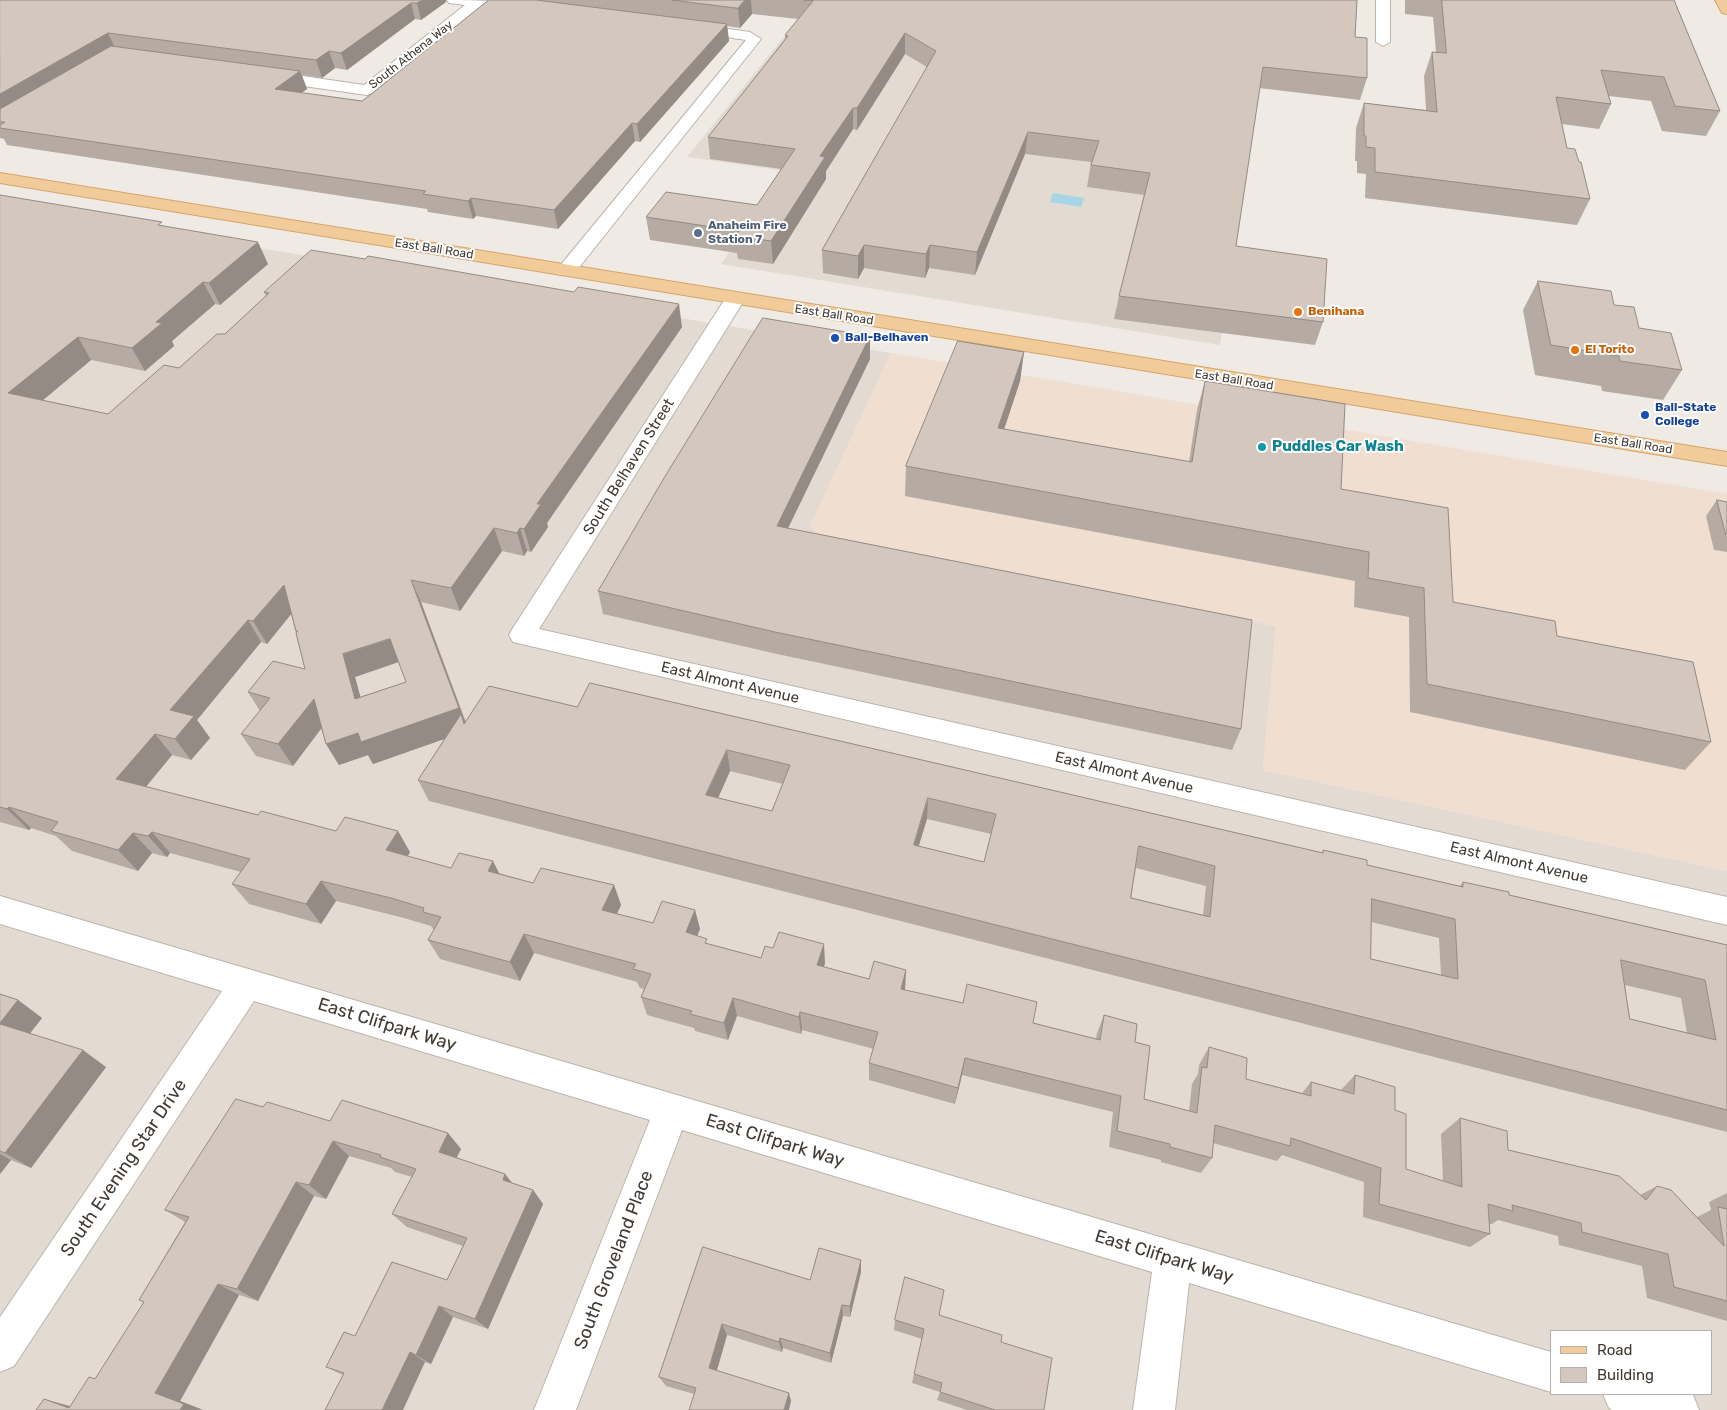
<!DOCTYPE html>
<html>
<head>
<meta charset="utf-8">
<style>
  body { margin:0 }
  #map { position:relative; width:1727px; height:1410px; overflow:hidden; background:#efeae4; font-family:Rubik,sans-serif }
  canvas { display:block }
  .legend { position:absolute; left:1550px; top:1330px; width:162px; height:65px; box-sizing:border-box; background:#fff; border:1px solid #b3b0ae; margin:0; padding:6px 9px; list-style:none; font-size:15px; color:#413a34 }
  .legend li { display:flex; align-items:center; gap:10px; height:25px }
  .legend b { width:25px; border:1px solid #b3b0ae }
</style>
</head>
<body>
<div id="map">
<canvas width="1727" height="1410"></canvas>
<ul class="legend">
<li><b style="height:6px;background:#f2cb9a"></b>Road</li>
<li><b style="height:14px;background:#d3c7be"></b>Building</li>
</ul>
</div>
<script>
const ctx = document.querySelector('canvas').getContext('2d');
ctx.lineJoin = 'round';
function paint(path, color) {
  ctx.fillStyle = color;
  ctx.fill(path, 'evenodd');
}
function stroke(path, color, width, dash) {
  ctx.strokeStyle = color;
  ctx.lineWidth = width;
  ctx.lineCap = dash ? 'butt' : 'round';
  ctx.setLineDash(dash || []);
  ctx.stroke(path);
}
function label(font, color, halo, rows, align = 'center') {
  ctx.font = font + ' Rubik,sans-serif';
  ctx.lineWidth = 4;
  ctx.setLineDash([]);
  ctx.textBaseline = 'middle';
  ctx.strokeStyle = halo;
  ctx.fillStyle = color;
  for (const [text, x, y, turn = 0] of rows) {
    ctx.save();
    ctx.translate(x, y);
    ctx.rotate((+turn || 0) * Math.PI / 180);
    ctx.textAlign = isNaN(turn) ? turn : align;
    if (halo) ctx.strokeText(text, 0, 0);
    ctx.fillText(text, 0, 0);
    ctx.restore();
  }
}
paint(new Path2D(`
  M787,33L1258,89L1220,345L721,264L785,171L687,157Z
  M0,205L891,353L811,525L819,535L1276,626L1263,770L1727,871V1410H0ZM1551,1331H1711V1394H1551Z`), '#e3dbd2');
paint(new Path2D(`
  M891,353L1727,494V871L1263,770L1276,626L819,535L810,525Z`), '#f0ded0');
paint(new Path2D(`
  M1053,193L1084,198L1081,207L1050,202Z`), '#a6d6e6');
const street = new Path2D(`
  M447,0C462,0 520,0 529,8L522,12L480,7L372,93L367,95L268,81L260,76L268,71L364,85L465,5L449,3Z
  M1376,0H1390V42L1383,46L1376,42Z
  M692,24L750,32L761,39L573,275H559L556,271L559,267L746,40L687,31L685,28L687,25Z
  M735,293L742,295L745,299L539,629L1727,897V925L513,642L509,635L513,628L725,299L728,295Z
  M0,896L1551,1352V1392L1189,1283L1175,1410H1133L1152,1272L682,1130L576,1410H534L650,1120L254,1001L14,1366L0,1372V1317L222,991L0,924Z
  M1603,1394H1689L1693,1395L1699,1410H1612L1609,1408Z`);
const primary = new Path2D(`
  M1715,0H1727V14L1722,13Z
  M0,173L1727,452V466L0,183Z`);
stroke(street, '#bdb3ab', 2);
stroke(primary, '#d4a56d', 2);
paint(street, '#fff');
paint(primary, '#f2cb9a');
paint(new Path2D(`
  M0,0L446,2L421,20L415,19L347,70L335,68L322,78L302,75L307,89L301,93L362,101L489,0H1357L1355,37L1367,78L1360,100L1259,88L1236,246L1323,322L1315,345L1114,319L1119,296L1144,195L1087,187L1091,162L1025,154L975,275L929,268L925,278L864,268L858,279L823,273L822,250L927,67L905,54L857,130L853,129L826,171V179L773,264L738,259L737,253L650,240L646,217L757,205L781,169L710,159L708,137L785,39V35L798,19L752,14L740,28L727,26L729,41L640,142L635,141L558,229L476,216L473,219L428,212L427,209L7,145L4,139L0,138Z
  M1405,0H1674L1720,111L1706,136L1662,131L1651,101L1609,96L1611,104L1599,129L1562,124L1567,148L1590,199L1577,225L1365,198L1366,174L1357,173V161H1355L1356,128L1364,103L1426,110L1424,76L1432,52H1436L1433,17L1405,14Z
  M0,195L164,226L268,264L220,305L215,304L172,341L174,346L145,371L91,360L43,400L108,414L179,368L225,334L266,296L264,292L682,327L547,523L548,527L531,552L527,551L524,556L502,551L460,611L421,602L466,722L577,707L1322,853L1323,850L1367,865L1460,886L1463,882L1509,895L1727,945V1132L1407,1050L429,801L418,780L444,739L373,764L368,755L339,765L326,744L321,728L293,766L256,756L241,734L260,711L248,692L305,669L291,614L267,644L261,642L197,720L210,738L191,760L172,755L146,787L410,852L408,856L451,868L499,873L533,883L614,885L621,905L617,914L653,923L695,910L700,929L697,935L708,944L761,958L825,963L824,967L869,979L906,970L905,990L1096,1039L1097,1033L1104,1015L1135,1042L1144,1099L1189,1111L1192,1084L1198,1074L1199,1065L1209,1047L1246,1079L1302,1093L1311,1082L1341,1090L1355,1075L1395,1110L1406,1169L1443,1181L1441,1134L1460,1118L1508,1150L1640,1195L1657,1186L1697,1217L1711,1210L1709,1202L1727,1193V1321L1647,1298L1642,1266L1559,1245L1558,1236L1498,1220L1492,1224H1489L1490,1234L1470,1247L1363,1217L1364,1182L1282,1155L1277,1161L1213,1143L1212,1158L1201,1173L1161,1162V1160L1109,1147L1113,1112L962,1075L955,1104L869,1080V1063L874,1049L802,1030L801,1034L737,1016L728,1040L695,1031L694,1028L647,1015L641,997L644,989L640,988L637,982L534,953L520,981L440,959L428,940L434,930L431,926L404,918L336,901L321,924L249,904L232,884L241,872L170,853L167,857L152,853L138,871L72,851L56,836L31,828L29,830L0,822ZM399,662L406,682L360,697L355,677ZM730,771L783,784L772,811L718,798ZM927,819L991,834L984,862L918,846ZM1136,868L1206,886L1203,915L1131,898ZM1371,922L1439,938L1441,975L1371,959ZM1625,985L1681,998L1687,1033L1630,1019Z
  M1538,281L1614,305L1639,328L1682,370L1663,400L1602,391L1601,386L1535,375L1523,310Z
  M870,336V359L788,528L1241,729L1232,750L777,654L603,614L598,591Z
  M1024,352L1020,381L1004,429L1189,462L1197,410L1205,381L1341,489L1453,602L1557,636L1711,742L1685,770L1410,712L1409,617L1354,607L1355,581L905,496L906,466Z
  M1717,500L1727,502V552L1714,550L1706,516Z
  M0,994L18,1000L42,1018L30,1033L106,1067L31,1168L11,1160L0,1174Z
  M263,1107L461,1149L456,1158L505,1174L512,1183L533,1190L543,1204L488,1329L453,1317L431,1364L425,1362L343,1375L326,1367L355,1336L447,1280L463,1246L407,1227L392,1214L412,1177L395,1172L391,1168L349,1156L326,1199L314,1196L258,1301L239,1295L180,1401L203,1410H36L44,1399L70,1406L96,1379L144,1302L139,1300L185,1222L165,1210Z
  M703,1247L810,1280L861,1260V1272L850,1317L843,1316L831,1363L783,1348L782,1352L727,1335L717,1370L791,1401L694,1394L666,1386L659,1377Z
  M939,1315L1001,1342L1044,1410H967L937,1400L940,1392L912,1383L922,1339L894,1330L895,1320Z`), '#b5aba3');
paint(new Path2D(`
  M422,0H446V2L421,20L417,3Z
  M745,0H751L752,14L740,28L738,8Z
  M411,3L415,19L347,70L341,53Z
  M727,24L729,41L640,142L637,124Z
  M108,33L116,50L0,117V94Z
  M905,33V54L857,130V108Z
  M329,51L335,68L322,78L316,60Z
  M300,71L307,89L281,107L275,89Z
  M853,108V129L826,171V179L773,264L771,241L820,156Z
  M632,123L635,141L558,229L554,210Z
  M1028,132L1025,154L975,275L977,252Z
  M471,198L476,216L473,219L468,201Z
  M258,242L268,264L220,305L209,283Z
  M864,245V268L858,279V256Z
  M930,245L929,268L925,278L926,254Z
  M203,282L215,304L172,341L174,346L145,371L132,348L156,322Z
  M679,304L682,327L547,523L548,527L531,552L524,529L537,504Z
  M870,336V359L778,549L777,526Z
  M78,337L91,360L24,416L8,393Z
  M1024,352L1020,381L995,457L998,428Z
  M494,528L502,551L460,611L451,588Z
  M520,528L527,551L524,556L517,533Z
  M411,580L421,602L474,746L467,731L373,764L368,755L339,765L326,744L358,733L459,708Z
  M284,585L296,608L267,644L253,621Z
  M248,620L261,642L197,720L210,738L191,760L175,739L170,710Z
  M390,639L401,661L355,677L367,721L355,699L343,654Z
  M314,699L327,721L293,766L278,744Z
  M155,734L172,755L134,801L116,779Z
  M727,750L730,771L710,816L706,795Z
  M928,798L927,819L913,865L914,845Z
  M9,807L31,828L29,830L7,809Z
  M398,831L410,852L398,871L386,850Z
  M152,832L170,853L167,857L148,836Z
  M133,833L152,853L138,871L118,850Z
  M493,861L503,881L488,871Z
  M321,881L336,901L321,924L306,904Z
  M614,885L621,905L609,930L602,910Z
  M695,910L700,929L691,951L686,932Z
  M524,934L534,953L520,981L510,962Z
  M824,944L825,963L818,984L817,965Z
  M906,970L905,988L900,1007L901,989Z
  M733,998L737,1016L728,1040L724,1023Z
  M18,1000L42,1018L24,1041L0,1024V1023Z
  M800,1012L802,1030L801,1034L799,1017Z
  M83,1050L106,1067L31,1168L5,1153Z
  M965,1058L962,1075L955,1104L958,1088Z
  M448,1133L461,1149L452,1167L439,1152Z
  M333,1141L349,1156L326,1199L309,1185Z
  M0,1154L11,1160L0,1174Z
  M505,1174L516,1188L503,1180Z
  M296,1182L314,1196L258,1301L237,1289Z
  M533,1190L543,1204L488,1329L475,1319Z
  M861,1260V1272L850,1317V1306Z
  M218,1284L239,1295L180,1401L203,1410H180L155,1393Z
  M842,1305L843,1316L831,1363L830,1353Z
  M439,1306L453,1317L431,1364L416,1355Z
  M722,1324L727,1335L715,1377L709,1368Z
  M780,1338L783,1348L782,1352L779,1342Z
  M410,1352L425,1362L403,1410H382Z
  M789,1393L791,1401L789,1410H784Z
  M44,1399L72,1407L69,1408Z`), '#948b85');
const building = new Path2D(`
  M0,0H422L417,3H411L341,53L329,51L316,60L108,33L0,94Z
  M489,0H536L727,24L637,124L632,123L554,210L471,198L468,201L423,194L426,191L0,128V125L5,122H0V109L111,46L300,71L275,89L362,101Z
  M672,0H745L738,8Z
  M804,0H1357L1355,37L1367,38V78L1263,67L1236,246L1327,259L1323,322L1119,296L1150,173L1091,165L1099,141L1028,132L977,252L930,245L926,254L864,245L858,256L822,250L936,51L905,33L857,108H853L820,156L825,157L771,241L736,236L739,231L646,217L666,192L757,205L795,149L708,137L788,36L785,35L813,1Z
  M1442,0H1674L1720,111L1675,106L1664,77L1601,70L1611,104L1556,97L1567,148L1575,149L1579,162H1581L1590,199L1375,172V148L1366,147V136H1364V103L1437,112L1432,52L1446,53Z
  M0,195L162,222L158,225L258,242L209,283L203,282L156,322L162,323L132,348L78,337L8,393L108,414L164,365L179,368L217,334H225L269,293L264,292L311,250L365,259L368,256L574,292L578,287L679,304L537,504H541L524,529L520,528L517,533L494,528L451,588L411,580L459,708L361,742L358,733L326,744L314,699L278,744L241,734L270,698L248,692L273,661L305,669L296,633L298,631H296L284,585L253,621L248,620L170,710L194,716L175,739L155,734L116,779L258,815L261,811L336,831L345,817L398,831L386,850L451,868L459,853L493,861L488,871L533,883L541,868L614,885L602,910L653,923L662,901L695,910L686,932L707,939L705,943L761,958L765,946L773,948L779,932L824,944L817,965L869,979L874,961L906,970L901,989L963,1003L967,984L1037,1002L1033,1023L1100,1040L1104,1015L1137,1024L1135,1042L1150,1046L1144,1099L1197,1113L1202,1067L1207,1068L1209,1047L1247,1058L1246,1079L1311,1096V1082L1354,1094L1355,1075L1395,1087V1110L1406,1114V1169L1462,1187L1460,1118L1507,1131L1508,1150L1619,1176L1646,1200L1657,1186L1671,1190L1724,1246L1718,1207L1727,1209V1301L1674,1287L1668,1254L1582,1232L1581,1223L1512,1205L1513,1211L1488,1204L1490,1234L1379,1204L1381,1168L1291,1138L1290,1146L1215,1125L1212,1158L1170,1147V1144L1117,1131L1121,1096L965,1058L958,1088L869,1063L878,1032L800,1012L799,1017L733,998L724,1023L690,1014L692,1011L641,997L651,974L633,969L636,964L524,934L510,962L428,940L441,917L423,912L424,908L391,898L321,881L306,904L232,884L250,859L152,832L148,836L133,833L118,850L51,831L58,822L9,807L7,809L0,807ZM390,639L406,682L355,699L343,654Z
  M1538,281L1611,291L1614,305L1634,307L1639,328L1671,333L1682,370L1620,361L1619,356L1551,345Z
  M763,318L870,336L777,526L1252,620L1241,729L775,632L598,591L664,478Z
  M958,341L1024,352L998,428L1192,462L1205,381L1345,404L1341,489L1448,508L1453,602L1555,621L1557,636L1693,662L1711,742L1427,684L1424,588L1368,578L1369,552L906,466Z
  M1717,500L1727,502V534H1726Z
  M590,683L1323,853V850L1367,860V865L1463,887V882L1509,892V895L1727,945V1110L1423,1032L418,780L461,714L464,724L489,686L577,707ZM727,750L790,765L772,811L706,795ZM928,798L996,814L984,862L914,845ZM1139,846L1215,866L1210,917L1131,898ZM1372,899L1455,919L1458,979L1371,959ZM1621,960L1705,980L1716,1040L1630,1019Z
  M0,994L18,1000L0,1023Z
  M0,1024L83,1050L5,1153L0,1151Z
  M236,1099L263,1107L267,1102L330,1121L342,1100L400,1118L448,1133L439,1152L505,1174L503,1180L533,1190L475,1319L439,1306L416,1355L410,1352L382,1410H325L344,1373L326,1367L344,1332L355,1336L392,1262L447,1280L467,1238L392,1214L416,1169L380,1157L381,1155L333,1141L309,1185L296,1182L237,1289L218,1284L155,1393L184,1404L180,1410H36L44,1399L69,1408L89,1377L95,1379L144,1302L139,1300L189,1217L165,1210Z
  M703,1247L810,1280L819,1248L861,1260L850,1306L842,1305L830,1353L780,1338L779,1342L722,1324L709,1368L789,1393L784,1410H689L696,1388L659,1377Z
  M905,1277L944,1290L939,1315L1002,1335L1001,1342L1052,1358L1044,1410H995L940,1392L942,1383L914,1374L924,1329L895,1320Z`);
paint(building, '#d3c7be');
stroke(building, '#948b85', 1);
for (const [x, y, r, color] of [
  [698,233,5,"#5c6f8a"],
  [1298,312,5,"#e8710a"],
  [835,338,5,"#1a4fb4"],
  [1575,350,5,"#e8710a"],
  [1645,415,5,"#1a4fb4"],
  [1262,447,5,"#0f9aa8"]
]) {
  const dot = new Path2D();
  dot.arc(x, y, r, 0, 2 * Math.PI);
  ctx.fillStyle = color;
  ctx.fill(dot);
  stroke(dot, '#fff', 2);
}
label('12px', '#413a34', '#fff', [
  ["South Athena Way",411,55,-38],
  ["East Ball Road",434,249,9],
  ["East Ball Road",834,315,9],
  ["East Ball Road",1234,380,9],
  ["East Ball Road",1633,444,9]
]);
label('bold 12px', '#4e5e75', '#fff', [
  ["Anaheim Fire",708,226],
  ["Station 7",708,240]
], 'left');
label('bold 12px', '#c56008', '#fff', [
  ["Benihana",1308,312],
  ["El Torito",1585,350]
], 'left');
label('bold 12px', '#164399', '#fff', [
  ["Ball-Belhaven",845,338],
  ["Ball-State",1655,408],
  ["College",1655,422]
], 'left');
label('bold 15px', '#0d838f', '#fff', [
  ["Puddles Car Wash",1272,447]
], 'left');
label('15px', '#413a34', '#fff', [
  ["South Belhaven Street",629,467,-58],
  ["East Almont Avenue",730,683,13],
  ["East Almont Avenue",1124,773,13],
  ["East Almont Avenue",1519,863,13]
]);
label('18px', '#413a34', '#fff', [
  ["East Clifpark Way",387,1025,17],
  ["East Clifpark Way",775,1141,17],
  ["South Evening Star Drive",124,1168,-56],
  ["East Clifpark Way",1164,1257,17],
  ["South Groveland Place",614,1260,-69]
]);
</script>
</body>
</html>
